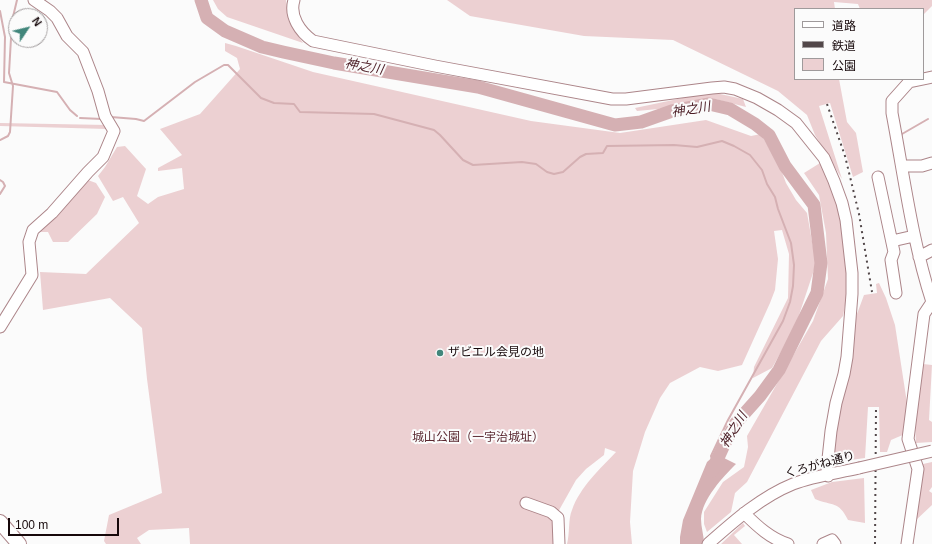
<!DOCTYPE html>
<html>
<head>
<meta charset="utf-8">
<style>
  body { margin:0 }
  #map { position:relative; width:932px; height:544px; overflow:hidden; background:#fbfbfb; font-family:Helvetica,"Noto Sans JP",sans-serif }
  canvas { display:block }
  .legend { position:absolute; left:794px; top:8px; width:130px; height:72px; box-sizing:border-box; background:#fbfbfb; border:1px solid #9f9a9b; margin:0; padding:5px 7px; list-style:none; font-size:12px; color:#16080a }
  .legend li { display:flex; align-items:center; gap:8px; height:20px }
  .legend b { width:20px; border:1px solid #9f9a9b }
  .north { position:absolute; left:8px; top:8px; width:40px; height:40px; box-sizing:border-box; background:#fbfbfb; border:1px solid #9f9a9b; border-radius:50%; rotate:55deg; font-size:11px; font-weight:700; line-height:16px; text-align:center; color:#16080a }
  .north::after { content:''; display:block; margin:auto; width:14px; height:18px; background:#41867b; clip-path:polygon(50% 0,100% 100%,50% 72%,0 100%) }
  .scale { position:absolute; left:8px; top:518px; width:111px; height:18px; box-sizing:border-box; border:2px solid #16080a; border-top:0; padding-left:5px; font-size:12px; line-height:14px; white-space:nowrap; color:#16080a; -webkit-text-stroke:3px #fbfbfb; paint-order:stroke }
</style>
</head>
<body>
<div id="map">
<canvas width="932" height="544"></canvas>
<ul class="legend">
<li><b style="height:5px;background:#fff"></b>道路</li>
<li><b style="height:5px;background:#524749"></b>鉄道</li>
<li><b style="height:11px;background:#ecd0d2"></b>公園</li>
</ul>
<div class="north">N</div>
<div class="scale">100 m</div>
</div>
<script>
const ctx = document.querySelector('canvas').getContext('2d');
ctx.lineJoin = 'round';
function paint(path, color) {
  ctx.fillStyle = color;
  ctx.fill(path, 'evenodd');
}
function stroke(path, color, width, dash) {
  ctx.strokeStyle = color;
  ctx.lineWidth = width;
  ctx.lineCap = dash ? 'butt' : 'round';
  ctx.setLineDash(dash || []);
  ctx.stroke(path);
}
function label(font, color, halo, rows, align = 'center') {
  ctx.font = font + ' Helvetica,"Noto Sans JP",sans-serif';
  ctx.lineWidth = 4;
  ctx.setLineDash([]);
  ctx.textBaseline = 'middle';
  ctx.strokeStyle = halo;
  ctx.fillStyle = color;
  for (const [text, x, y, turn = 0] of rows) {
    ctx.save();
    ctx.translate(x, y);
    ctx.rotate((+turn || 0) * Math.PI / 180);
    ctx.textAlign = isNaN(turn) ? turn : align;
    if (halo) ctx.strokeText(text, 0, 0);
    ctx.fillText(text, 0, 0);
    ctx.restore();
  }
}
paint(new Path2D(`
  M213,0H286L289,22L303,43L227,17L218,9Z
  M447,0H932V6L924,14L923,9H860L858,4L834,2L835,9H795V79H839L847,122L856,133L863,172L853,177L830,103L819,106L842,179L815,135L807,115L778,91L673,40L584,36L470,16Z
  M225,43L236,46L313,72L531,121L620,133L706,120L751,136L761,134L780,167L786,183L796,200L807,213L816,264L795,327L772,368L753,378L754,367L788,298L789,254L782,230L774,231L778,259L775,290L770,303L742,365L718,371L700,367L670,383L660,398L645,432L633,471L630,522L632,544H567C570,533 568,519 572,510C580,487 600,469 616,452L605,448L604,455L586,469L576,480L553,521L554,544H190L189,528L149,530L137,538L141,544H106L104,541L109,515L162,493L147,379L142,328L110,298L43,310L40,272L86,274L139,223L123,197L113,201L98,176L105,167L117,147L125,146L146,169L137,196L148,204L158,197L184,189L182,168L158,171V168L182,155L160,129L200,114L240,69L237,58L225,51Z
  M711,92L743,99L746,107L711,98L658,109L637,111L635,108Z
  M0,123L107,125V129L0,126Z
  M820,163L839,209L846,256L849,284L843,316L821,341L747,482L735,493L731,512L707,532L704,524V512L723,482L744,467L748,447L747,436L813,321L828,279L826,233L819,195L804,173Z
  M77,176L96,183L105,197L97,214L68,242H53L48,232H38L55,216L66,188Z
  M879,283L886,298L895,325L907,403L905,434L891,440L887,452H880L879,407H868L865,458L829,463L854,322L864,295L877,293L876,284Z
  M923,364L932,365L929,420L932,422V442L916,443L915,426Z
  M932,462V487L929,491L932,493V505L914,522L923,464Z
  M864,478L865,523L848,520C839,501 832,506 815,499L811,490L832,482Z
  M743,523L745,526L734,535L742,544H721Z`), '#ecd0d2');
paint(new Path2D(`
  M716,454L736,464C723,477 702,499 701,519C701,527 704,536 704,544H680V537L683,520L707,462Z`), '#d5b0b3');
stroke(new Path2D(`
  M0,11L5,37L4,82L57,92L70,110L77,116
  M111,117L136,119L144,121L195,82L224,65H228L261,98L274,103L294,104L300,112L374,114L434,130L440,135L463,160L473,165L522,162L536,164L547,172L554,174L563,172L580,157L586,154L603,153L607,146L674,145L697,147L722,141L734,146L750,155L762,170L767,184L775,197L778,209L791,243L794,265L793,286L790,302L783,321L728,420L711,456L712,460
  M80,118L102,119
  M901,136L902,134L928,119
  M0,140L8,136L10,132L13,86L9,73L12,21L17,0
  M0,180L3,182L5,186L0,194`), '#d5b0b3', 2);
stroke(new Path2D(`
  M201,0L207,18L225,31L262,47L283,52L334,63L478,87L615,125L641,122L672,111L709,104L730,109L755,124L769,135L785,166L814,205L821,263L817,293L779,370L760,396L735,424L723,447L712,471`), '#d5b0b3', 13);
const minor = new Path2D(`
  M294,0C289,16 300,32 313,41L435,66L612,99H626L712,88L724,87L735,89L757,98L778,110L796,123L824,158L834,181L842,203L846,220L852,273V294L847,357L844,374L836,403L831,431L827,468L828,476
  M902,166H922L932,163
  M878,177L894,252L891,260L896,293
  M892,241L914,236
  M919,257L932,250
  M0,327L32,275L29,242L33,230L52,213L88,172L103,157L114,131L105,116L98,91L83,52L67,36L57,18L50,11L34,0
  M526,503L551,512L558,518L559,544
  M744,513C757,526 771,539 788,544
  M708,544C734,521 761,497 793,484C814,476 838,473 859,468
  M823,544L832,540L835,544
  M907,544L918,469L908,439L924,314L932,302C912,241 904,176 892,113V101L909,82L932,77`);
const major = new Path2D(`
  M0,522L19,544`);
stroke(minor, '#ac8589', 13);
stroke(major, '#ac8589', 16);
stroke(minor, '#fff', 11);
stroke(major, '#fff', 14);
stroke(new Path2D(`
  M827,104L845,156L859,214L872,292
  M875,544L876,407`), '#524749', 2, [2, 4]);
const minorBridge = new Path2D(`
  M859,468L932,451`);
stroke(minorBridge, '#ac8589', 13, []);
stroke(minorBridge, '#fff', 11);
for (const [x, y, r, color] of [
  [440,353,4,"#41867b"]
]) {
  const dot = new Path2D();
  dot.arc(x, y, r, 0, 2 * Math.PI);
  ctx.fillStyle = color;
  ctx.fill(dot);
  stroke(dot, '#fbfbfb', 1.5);
}
label('12px', '#16080a', '#fbfbfb', [
  ["ザビエル会見の地",448,353]
], 'left');
label('12px', '#5a2830', '#fbfbfb', [
  ["城山公園（一宇治城址）",478,438]
]);
label('12px', '#16080a', '#fbfbfb', [
  ["くろがね通り",820,465,-15]
]);
label('italic 13px', '#4b1c24', '#fbfbfb', [
  ["神之川",364,67,10],
  ["神之川",691,110,-9],
  ["神之川",734,430,-58]
]);
</script>
</body>
</html>
